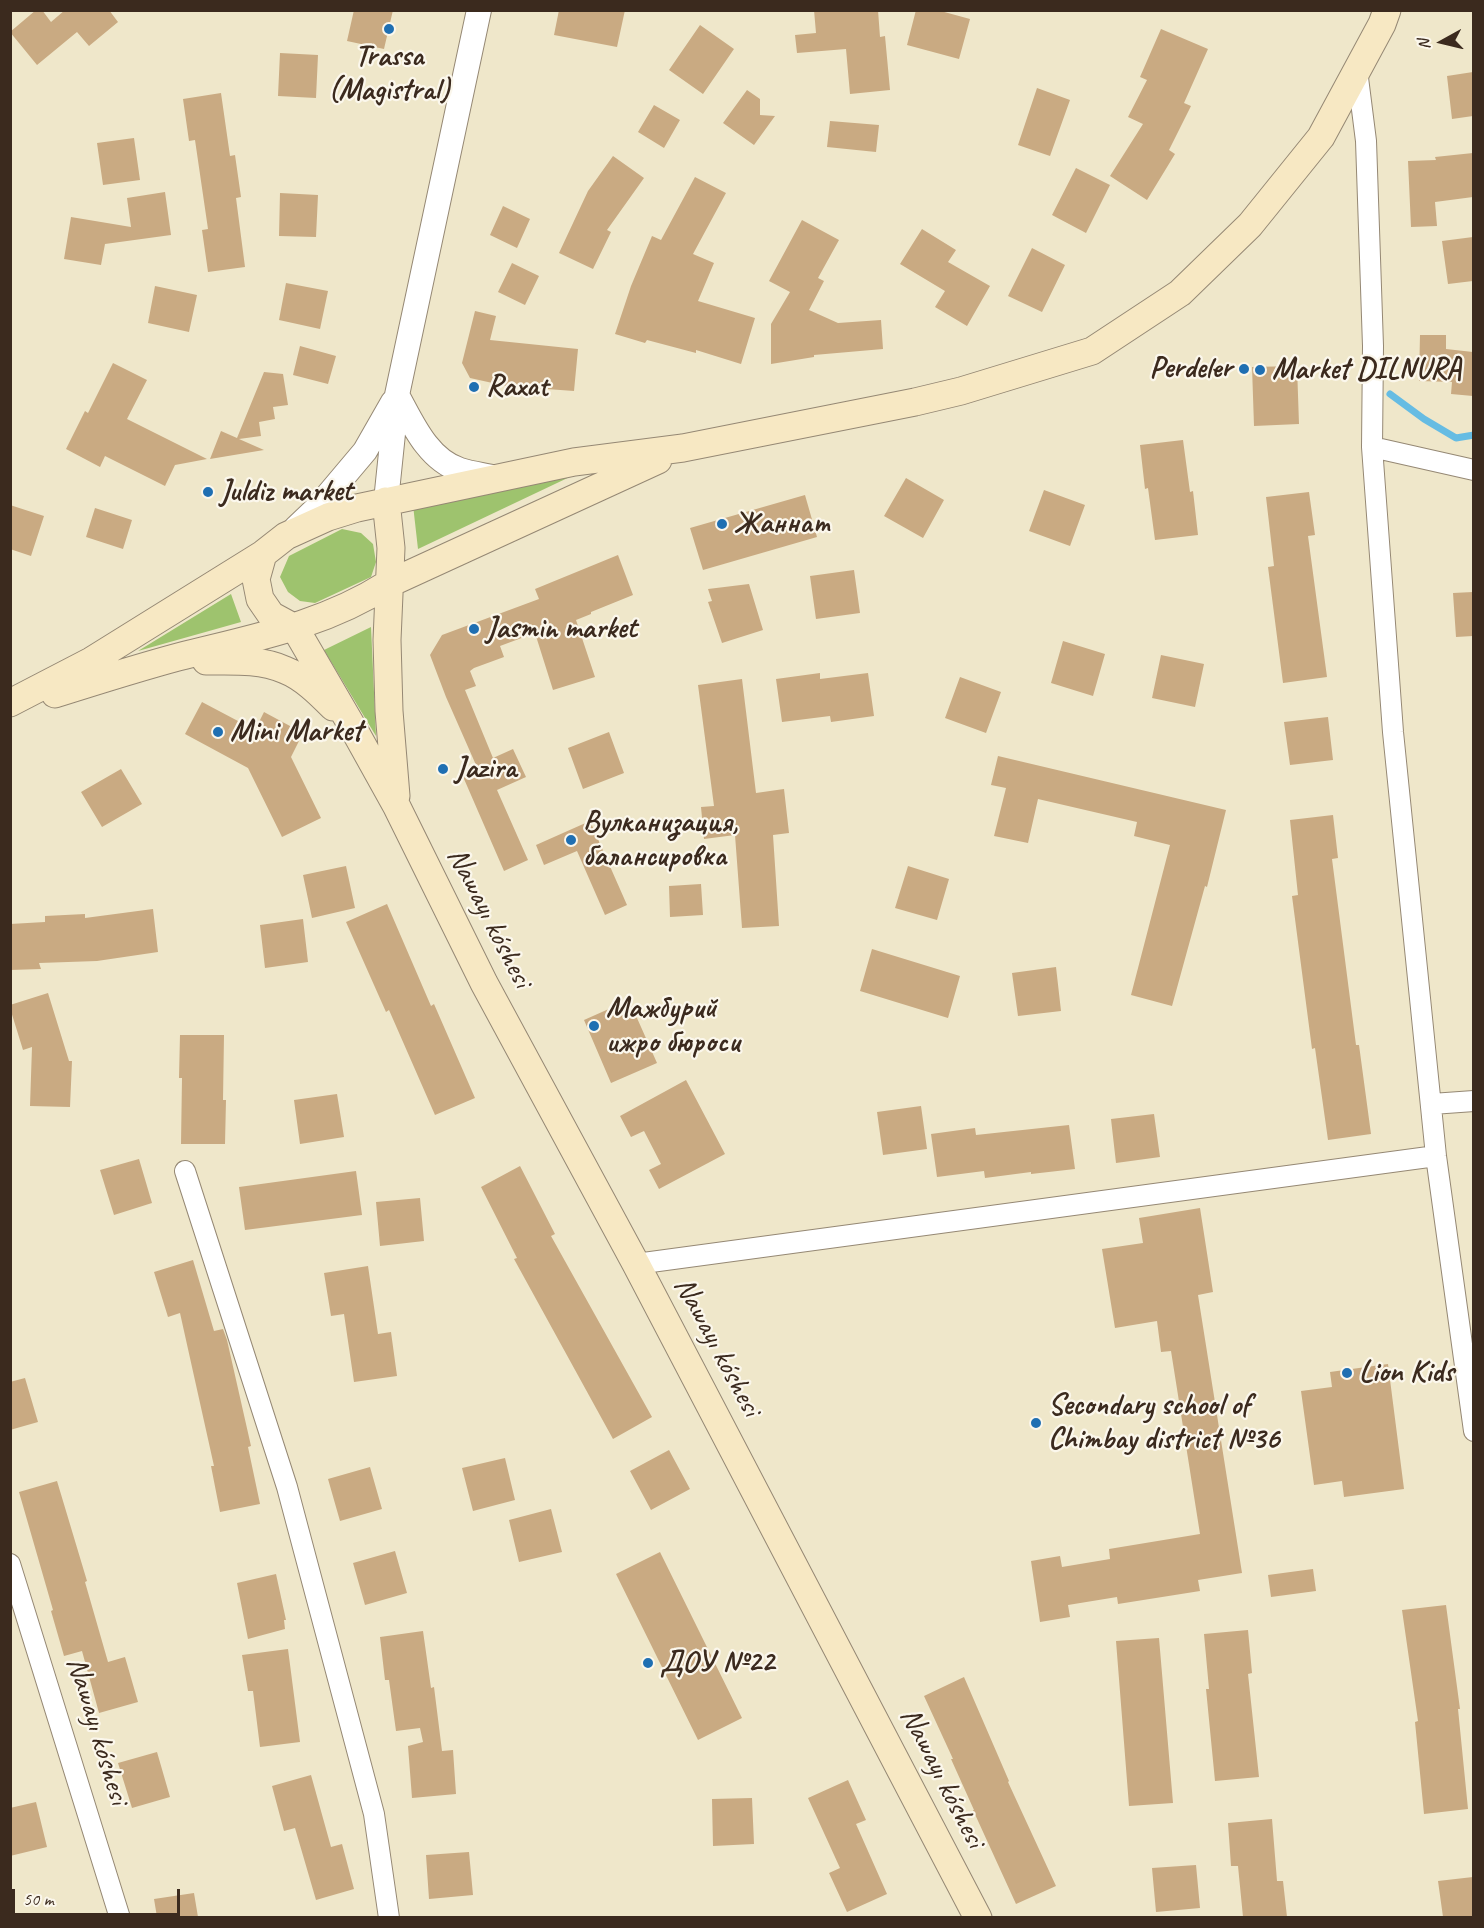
<!DOCTYPE html>
<html>
<head>
<meta charset="utf-8">
<style>
  body { margin:0 }
  #map { position:relative; width:1484px; height:1928px; overflow:hidden; background:#efe7ca; font-family:Caveat,sans-serif }
  canvas { display:block }
  .frame { position:absolute; inset:0; border:12px solid #3b2a1e; pointer-events:none }
  .north { position:absolute; left:1412px; top:12px; width:60px; height:60px; -webkit-text-stroke:4px #fbf7ec; paint-order:stroke; rotate:262deg; font-size:16px; font-weight:700; line-height:24px; text-align:center; color:#3b2a1e }
  .north::after { content:''; display:block; margin:auto; width:21px; height:27px; background:#3b2a1e; clip-path:polygon(50% 0,100% 100%,50% 72%,0 100%) }
  .scale { position:absolute; left:12px; top:1889px; width:168px; height:27px; box-sizing:border-box; border:3px solid #3b2a1e; border-top:0; padding-left:8px; font-size:18px; line-height:21px; white-space:nowrap; color:#3b2a1e; -webkit-text-stroke:4px #fbf7ec; paint-order:stroke }
</style>
</head>
<body>
<div id="map">
<canvas width="1484" height="1928"></canvas>
<div class="frame"></div>
<div class="north">N</div>
<div class="scale">50 m</div>
</div>
<script>
const ctx = document.querySelector('canvas').getContext('2d');
ctx.lineJoin = 'round';
function paint(path, color) {
  ctx.fillStyle = color;
  ctx.fill(path, 'evenodd');
}
function stroke(path, color, width, dash) {
  ctx.strokeStyle = color;
  ctx.lineWidth = width;
  ctx.lineCap = dash ? 'butt' : 'round';
  ctx.setLineDash(dash || []);
  ctx.stroke(path);
}
function label(font, color, halo, rows, align = 'center') {
  ctx.font = font + ' Caveat,sans-serif';
  ctx.lineWidth = 4.5;
  ctx.setLineDash([]);
  ctx.textBaseline = 'middle';
  ctx.strokeStyle = halo;
  ctx.fillStyle = color;
  for (const [text, x, y, turn = 0] of rows) {
    ctx.save();
    ctx.translate(x, y);
    ctx.rotate((+turn || 0) * Math.PI / 180);
    ctx.textAlign = isNaN(turn) ? turn : align;
    if (halo) ctx.strokeText(text, 0, 0);
    ctx.fillText(text, 0, 0);
    ctx.restore();
  }
}
paint(new Path2D(`
  M576,474L418,549L413,505Z
  M342,529L361,533L373,544L376,562L371,577L315,603L300,601L288,592L280,577L289,556Z
  M231,594L241,622L138,651Z
  M371,627L376,736L324,650Z`), '#9ec36e');
stroke(new Path2D(`
  M1390,394L1424,419L1456,438L1474,435`), '#66bce3', 7);
paint(new Path2D(`
  M36,10H42L51,22L65,10H109L118,22L89,46L77,32L37,65L10,32Z
  M354,10H393L384,49L347,41Z
  M559,10H625L617,47L554,35Z
  M814,10H878L880,37L885,36L890,90L850,94L846,49L797,53L795,35L816,33Z
  M916,10H937L970,19L959,59L907,45Z
  M700,25L734,49L703,94L669,70Z
  M1161,29L1208,49L1184,103L1191,106L1169,150L1175,154L1147,200L1110,176L1143,124L1128,117L1147,80L1140,77Z
  M280,53L318,55L316,98L278,96Z
  M1473,72V116L1452,119L1447,76Z
  M1037,88L1070,100L1050,156L1018,145Z
  M747,90L760,99V115L775,116L754,145L723,123Z
  M221,93L230,156L235,155L241,197L236,198L245,267L208,272L202,230L208,229L195,140L189,141L183,99Z
  M654,105L680,120L664,148L638,132Z
  M830,121L879,125L876,152L827,147Z
  M134,138L140,180L103,185L97,143Z
  M1473,153V197L1435,202L1437,226L1411,227L1408,161L1436,160L1435,157Z
  M613,156L644,178L607,230L611,232L593,269L559,253L588,191Z
  M1076,168L1110,185L1086,233L1052,215Z
  M695,177L726,193L693,254L714,263L698,301L755,318L741,364L696,350V353L647,340L645,343L615,334L631,286L652,236L661,240Z
  M165,192L171,235L105,244L101,265L64,259L71,217L131,227L127,198Z
  M280,193L318,195L316,237L279,236Z
  M503,206L530,219L517,248L490,235Z
  M802,220L839,240L818,278L824,281L809,310L838,323L881,320L883,349L814,355V357L771,364V324L790,292L769,281Z
  M922,229L956,250L948,262L990,286L967,326L935,307L945,291L900,264Z
  M1473,237V281L1448,284L1442,241Z
  M1032,248L1065,265L1042,312L1008,296Z
  M512,263L539,276L525,305L498,292Z
  M286,283L328,291L320,329L279,320Z
  M155,286L197,295L189,332L148,323Z
  M475,311L496,316L490,340L578,349L574,391L506,386L470,378L462,363Z
  M1420,335H1446V349L1473,352V396L1451,394L1452,382L1419,381Z
  M300,346L336,356L328,384L293,375Z
  M113,363L147,380L127,419L207,459L175,465L165,486L105,456L100,467L66,449L85,411L88,413Z
  M1297,366L1299,424L1254,426L1252,367Z
  M264,372L283,374L288,405L273,407L275,419L259,422L261,436L239,439L264,450L210,459L221,431L237,438Z
  M1183,440L1190,492L1193,491L1198,535L1155,540L1148,488L1145,489L1140,445Z
  M906,478L944,500L923,538L884,516Z
  M1044,490L1085,505L1070,546L1029,531Z
  M1309,492L1315,535L1308,536L1327,677L1283,683L1268,567L1274,566L1266,497Z
  M805,495L817,537L703,570L690,528Z
  M10,505L44,516L31,556L10,549Z
  M95,508L132,520L123,549L86,537Z
  M618,555L633,595L591,612V614L576,620L595,677L553,690L535,633L500,646L504,657L474,668L470,671L476,686L465,690L493,758L513,749L526,777L497,790L528,860L504,871L461,772L476,765L446,697L430,655L442,635L539,599L535,589Z
  M854,570L860,613L816,619L810,576Z
  M749,584L763,630L722,643L708,602L712,601L708,589Z
  M1473,592V636L1456,637L1453,593Z
  M1063,641L1105,654L1093,696L1051,683Z
  M1161,655L1204,664L1195,707L1152,698Z
  M820,673V679L868,673L874,716L831,722L830,716L782,722L776,679Z
  M960,677L1001,692L986,733L945,718Z
  M742,679L756,793L784,789L789,833L773,835L779,926L742,928L735,835L704,839L701,807L714,806L698,685Z
  M202,702L255,730L264,712L303,733L291,757L321,818L282,837L248,768L185,734Z
  M1328,717L1333,760L1290,765L1284,722Z
  M609,732L624,773L583,789L568,748Z
  M998,756L1226,810L1207,887L1205,886L1172,1006L1131,995L1170,845L1134,836L1137,822L1038,799L1028,843L994,836L1006,788L991,785Z
  M121,769L142,804L102,827L81,792Z
  M1333,815L1338,858L1332,859L1356,1045H1359L1371,1134L1328,1140L1315,1048L1312,1049L1292,896L1298,895L1290,820Z
  M590,821L627,905L605,915L577,851L544,865L536,845Z
  M346,866L355,908L312,918L303,875Z
  M908,866L949,879L937,920L895,908Z
  M701,884L703,915L670,917L669,886Z
  M387,904L431,1006L434,1004L475,1098L435,1115L389,1010L386,1012L346,922Z
  M153,909L158,952L97,961L39,963L41,969L10,970V924L45,922V916L85,914V918Z
  M303,919L308,962L265,968L260,925Z
  M872,949L960,976L948,1018L860,991Z
  M1056,967L1061,1011L1018,1016L1012,973Z
  M48,993L69,1061H72L70,1107L30,1106L32,1047L23,1050L10,1008V1005Z
  M629,1000L657,1063L611,1083L584,1020Z
  M180,1035H224L223,1100H226L225,1144H181L182,1078H179Z
  M686,1080L725,1154L659,1189L649,1170L661,1164L644,1131L631,1137L620,1116Z
  M337,1094L344,1137L300,1144L294,1100Z
  M921,1106L927,1149L883,1155L877,1112Z
  M1154,1114L1160,1157L1116,1163L1111,1119Z
  M1069,1125L1075,1169L1031,1174V1172L985,1178L984,1171L937,1177L931,1134L975,1128L976,1135Z
  M139,1159L152,1203L114,1215L100,1170Z
  M520,1166L555,1234L551,1236L652,1417L613,1439L514,1259L517,1258L481,1187Z
  M356,1171L362,1215L245,1230L239,1187Z
  M420,1198L424,1241L380,1246L376,1202Z
  M1200,1208L1213,1292L1198,1295L1242,1573L1198,1580L1200,1591L1118,1604L1117,1597L1068,1605L1070,1617L1040,1622L1031,1561L1060,1556L1062,1567L1110,1559L1109,1549L1200,1534L1171,1351L1161,1352L1157,1321L1115,1328L1102,1249L1143,1243L1139,1218Z
  M193,1260L214,1331L223,1329L227,1340L251,1446L248,1447L260,1504L220,1512L211,1466H214L180,1313L168,1317L154,1272Z
  M368,1266L378,1334L391,1332L397,1376L354,1382L344,1314L331,1316L324,1273Z
  M1388,1364L1404,1489L1344,1497L1342,1481L1314,1485L1301,1391L1332,1387L1330,1372Z
  M25,1378L38,1422L10,1430V1382Z
  M669,1450L690,1489L651,1510L630,1471Z
  M505,1458L515,1500L473,1511L462,1468Z
  M370,1467L382,1509L340,1521L328,1479Z
  M57,1481L87,1581L85,1582L108,1662L125,1657L138,1702L99,1713L82,1651L64,1656L51,1611L53,1610L19,1492Z
  M551,1509L562,1552L519,1562L509,1520Z
  M395,1551L407,1593L365,1605L353,1563Z
  M660,1552L742,1718L698,1740L616,1574Z
  M1313,1569L1316,1591L1271,1597L1268,1575Z
  M276,1574L286,1620H284L285,1629L248,1639L237,1583Z
  M1446,1605L1460,1709H1458L1468,1809L1424,1814L1415,1722L1418,1721L1402,1610Z
  M1248,1630L1252,1673L1248,1674L1259,1777L1215,1781L1206,1689H1209L1204,1634Z
  M423,1631L431,1688L434,1687L442,1751L453,1750L456,1794L412,1798L408,1746L423,1742L420,1728L396,1731L389,1680H385L380,1637Z
  M1159,1638L1173,1803L1129,1806L1116,1641Z
  M288,1649L300,1742L260,1747L253,1691H248L242,1655Z
  M964,1677L1009,1781L1008,1782L1056,1886L1016,1904L973,1810H974L951,1759H953L924,1696Z
  M157,1752L170,1797L132,1808L118,1763Z
  M311,1775L331,1847L342,1844L354,1889L316,1900L295,1828L284,1831L272,1786Z
  M848,1780L866,1820L856,1824L887,1894L847,1912L829,1873L840,1868L808,1798Z
  M752,1798L754,1844L713,1846L712,1799Z
  M36,1802L47,1847L10,1856V1808Z
  M1272,1819L1277,1881H1283L1287,1917H1243L1238,1866H1231L1228,1823Z
  M469,1852L473,1895L429,1899L426,1855Z
  M1196,1865L1200,1908L1156,1912L1152,1868Z
  M1473,1877V1917H1443L1438,1881Z
  M194,1893L198,1917H157L154,1899Z`), '#c9aa82');
const minor = new Path2D(`
  M1357,70L1366,141L1373,346L1372,447L1393,732L1436,1156L1474,1431
  M1372,447L1474,470
  M1432,1104L1474,1101
  M185,1171L287,1487L374,1814L389,1918
  M636,1264L1436,1156
  M10,1564L120,1918`);
const tertiary = new Path2D(`
  M397,395C412,422 427,459 460,470C472,474 485,475 497,478
  M386,501L397,395L479,10
  M296,528L317,508L365,451L393,402`);
const secondary = new Path2D(`
  M386,501L391,548L387,640L389,711L396,796
  M263,554L256,579L260,599L271,615L295,628L352,726L397,807L484,983L636,1264L978,1918
  M206,661C232,661 260,659 285,670C303,677 319,693 333,707
  M55,694C96,681 137,668 178,657C253,638 322,626 388,584L658,460
  M10,703L91,661L263,554L286,536L328,517L357,508L574,462L683,448L915,402L961,391L1092,351L1180,293L1250,225L1321,137L1382,24L1387,10`);
stroke(minor, '#958874', 22);
stroke(tertiary, '#958874', 26);
stroke(secondary, '#958874', 29);
stroke(minor, '#fff', 20);
stroke(tertiary, '#fff', 24);
stroke(secondary, '#f7e8c3', 27);
for (const [x, y, r, color] of [
  [389,29,6,"#1f6fb2"],
  [1244,369,6,"#1f6fb2"],
  [1260,370,6,"#1f6fb2"],
  [474,387,6,"#1f6fb2"],
  [208,492,6,"#1f6fb2"],
  [722,524,6,"#1f6fb2"],
  [474,629,6,"#1f6fb2"],
  [218,732,6,"#1f6fb2"],
  [443,769,6,"#1f6fb2"],
  [571,840,6,"#1f6fb2"],
  [594,1026,6,"#1f6fb2"],
  [1347,1373,6,"#1f6fb2"],
  [1036,1423,6,"#1f6fb2"],
  [648,1663,6,"#1f6fb2"]
]) {
  const dot = new Path2D();
  dot.arc(x, y, r, 0, 2 * Math.PI);
  ctx.fillStyle = color;
  ctx.fill(dot);
  stroke(dot, '#fbf7ec', 2);
}
label('bold 30px', '#3b2a1e', '#fbf7ec', [
  ["Trassa",389,57,"center"],
  ["(Magistral)",389,91,"center"],
  ["Perdeler",1232,369,"right"],
  ["Market DILNURA",1272,370],
  ["Raxat",486,387],
  ["Juldiz market",220,492],
  ["Жаннат",734,524],
  ["Jasmin market",486,629],
  ["Mini Market",230,732],
  ["Jazira",455,769],
  ["Вулканизация,",583,823],
  ["балансировка",583,857],
  ["Мажбурий",606,1009],
  ["ижро бюроси",606,1043],
  ["Lion Kids",1359,1373],
  ["Secondary school of",1048,1406],
  ["Chimbay district №36",1048,1440],
  ["ДОУ №22",660,1663]
], 'left');
label('30px', '#3b2a1e', '#fbf7ec', [
  ["Nawayı kóshesi",489,918,63],
  ["Nawayı kóshesi",717,1347,62],
  ["Nawayı kóshesi",97,1731,73],
  ["Nawayı kóshesi",942,1778,63]
]);
</script>
</body>
</html>
